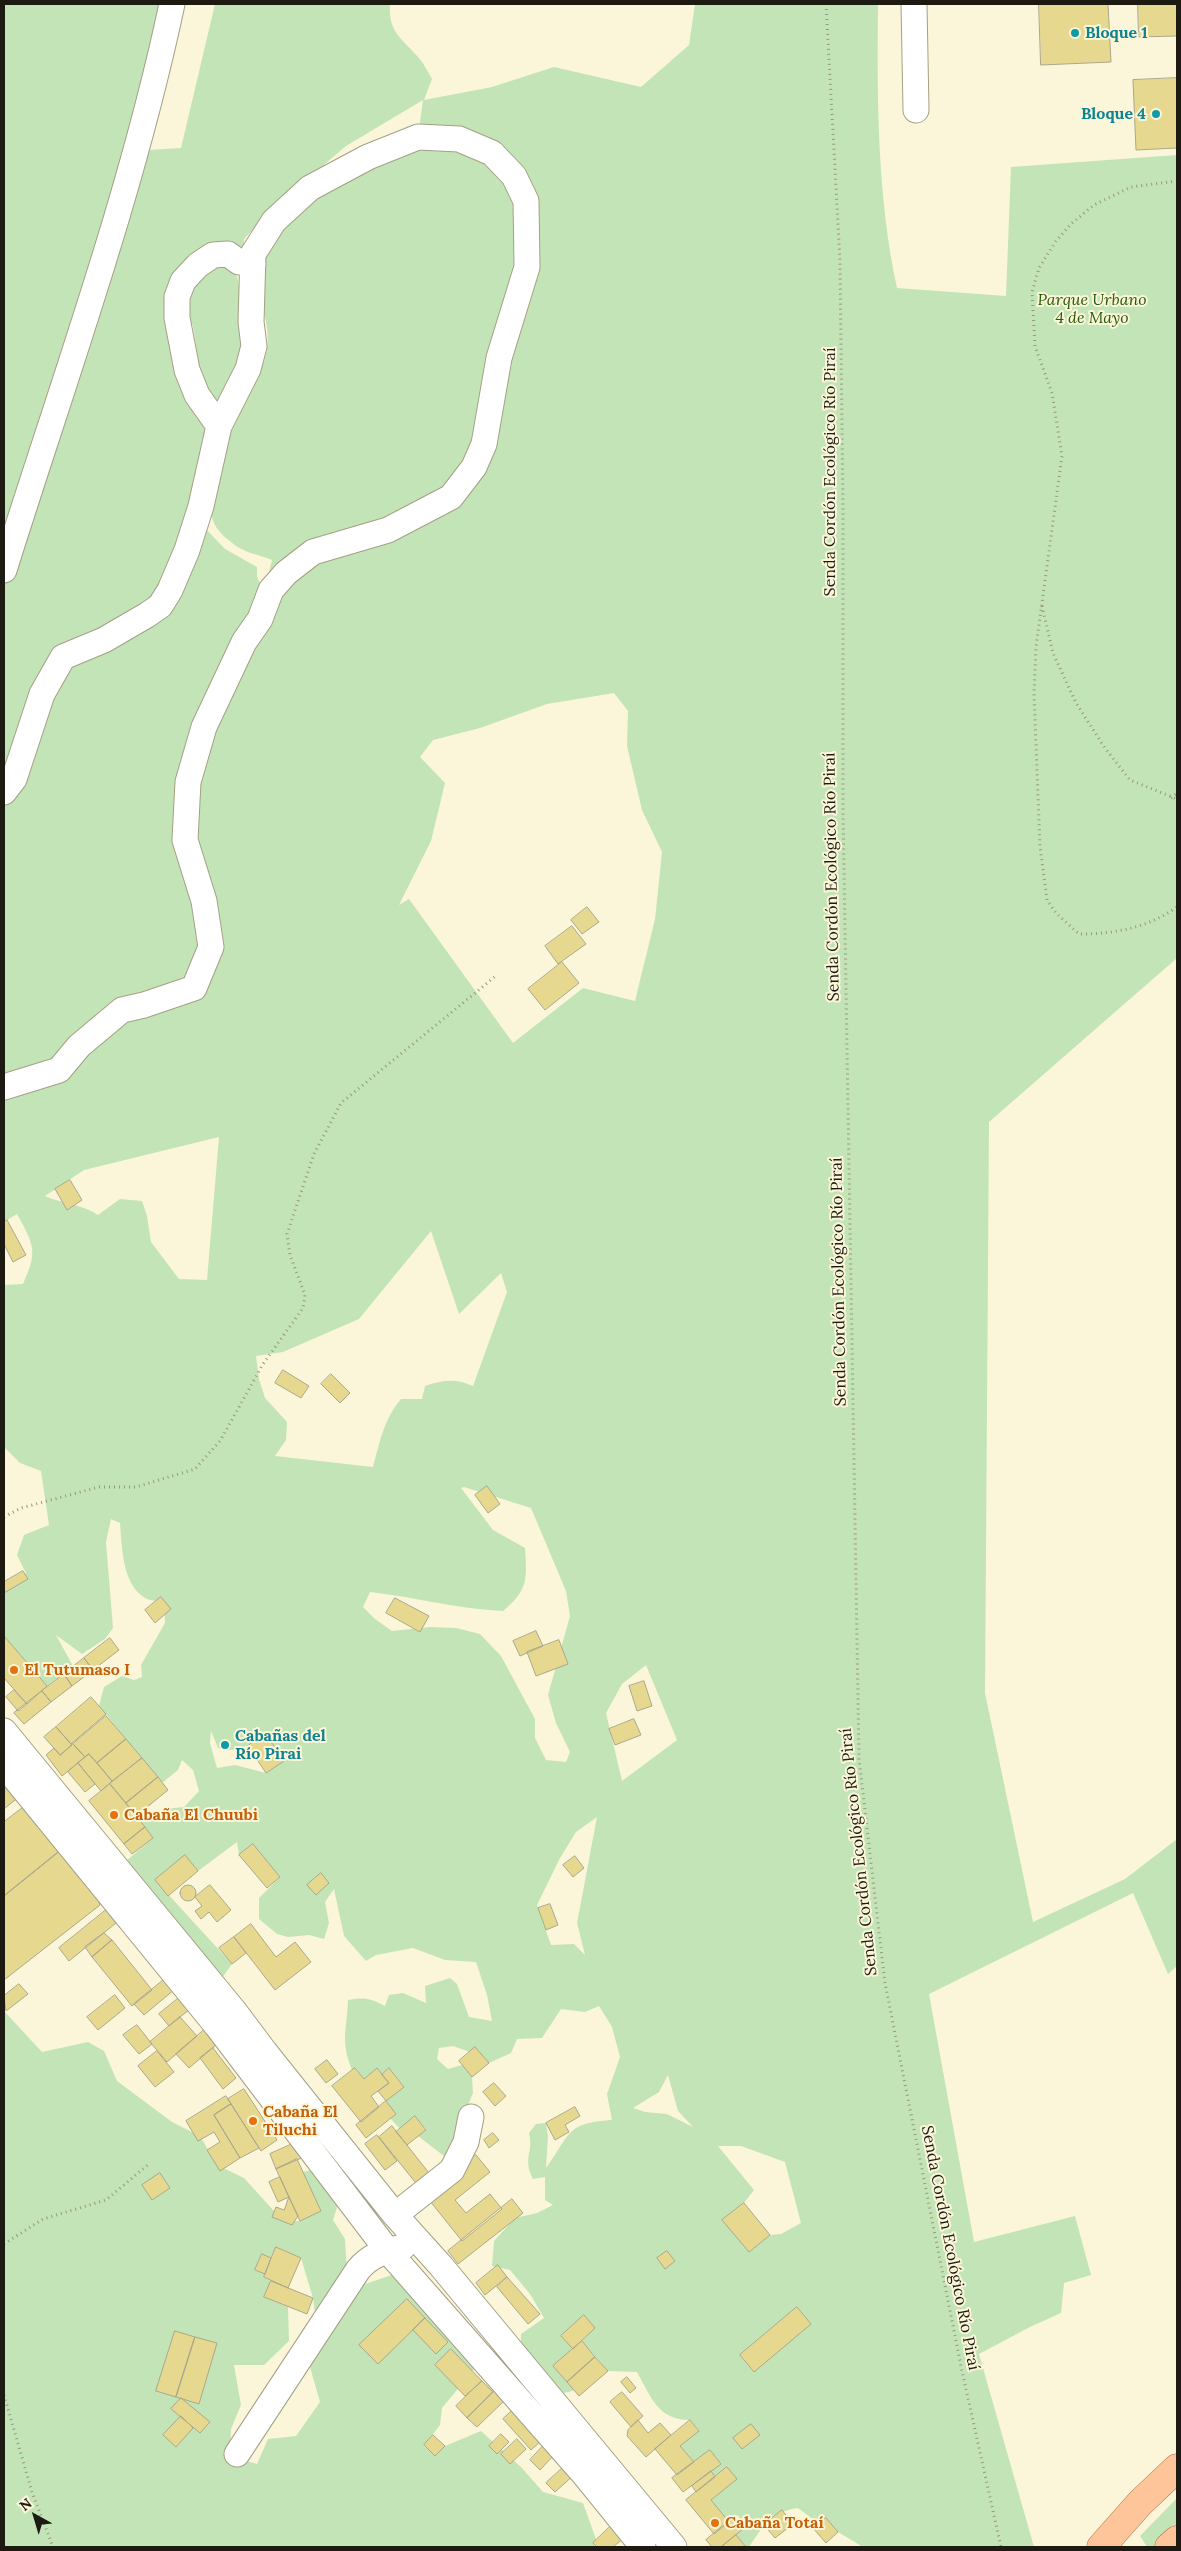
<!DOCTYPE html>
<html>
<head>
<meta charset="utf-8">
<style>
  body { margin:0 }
  #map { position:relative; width:1181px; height:2551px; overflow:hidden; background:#fbf6d9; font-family:Lora,serif }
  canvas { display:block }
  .frame { position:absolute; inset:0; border:5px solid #1d1b11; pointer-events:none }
  .north { position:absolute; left:10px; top:2491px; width:50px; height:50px; -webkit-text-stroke:4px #fbf6d9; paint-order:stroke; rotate:321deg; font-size:14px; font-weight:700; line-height:20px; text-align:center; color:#1d1b11 }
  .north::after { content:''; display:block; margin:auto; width:18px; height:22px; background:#1d1b11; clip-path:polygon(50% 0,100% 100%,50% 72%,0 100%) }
</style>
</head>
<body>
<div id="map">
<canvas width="1181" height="2551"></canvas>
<div class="frame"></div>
<div class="north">N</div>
</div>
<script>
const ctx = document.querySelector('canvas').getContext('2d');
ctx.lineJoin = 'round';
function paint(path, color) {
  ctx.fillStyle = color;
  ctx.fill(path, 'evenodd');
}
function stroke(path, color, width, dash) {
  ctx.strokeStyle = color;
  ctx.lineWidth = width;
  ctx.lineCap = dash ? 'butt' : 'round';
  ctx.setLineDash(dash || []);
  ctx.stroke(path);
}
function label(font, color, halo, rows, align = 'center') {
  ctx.font = font + ' Lora,serif';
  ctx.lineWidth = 4;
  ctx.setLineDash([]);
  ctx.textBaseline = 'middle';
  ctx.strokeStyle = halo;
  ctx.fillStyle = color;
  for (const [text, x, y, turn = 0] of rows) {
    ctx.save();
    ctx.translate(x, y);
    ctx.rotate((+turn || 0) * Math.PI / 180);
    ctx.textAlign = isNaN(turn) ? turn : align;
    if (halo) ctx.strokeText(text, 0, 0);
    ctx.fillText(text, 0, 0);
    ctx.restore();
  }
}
paint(new Path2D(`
  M4,4H163L155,44L161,56L121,208L61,394L40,480L148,150L181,148L215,4H390C388,33 402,38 419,58C424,64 428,72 432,79L424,100L492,87L554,67L641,87L689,45L695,4H878C877,98 877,196 897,288L1006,296L1011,167L1177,155V958L989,1122L985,1693L1033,1922L1125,1879L1177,1839V1966L1168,1974L1133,1893L929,1994L974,2242L1075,2216L1091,2275L1064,2283L1061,2313L1030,2327L979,2354L1034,2547H863L838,2532L826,2518L819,2524L798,2508C770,2512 764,2525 749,2547H746L736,2535L743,2528L738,2515L729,2522L711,2500L736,2479L727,2467L715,2477L711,2471L721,2464L710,2450L694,2462L680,2446L699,2430L690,2420C658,2420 651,2397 637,2372L608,2371L582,2341L595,2328L584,2315L561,2336L573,2349L553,2366L575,2390C550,2400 528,2382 522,2358C520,2350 521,2341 521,2334L544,2318L530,2294L510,2270L492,2266L494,2241L515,2218L537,2213L553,2205L545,2200V2177L533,2179C522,2157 534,2153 529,2133L536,2124L546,2123L548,2137L546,2168C571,2134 565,2123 612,2120L607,2094L620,2057L612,2027L599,2006L585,2012L561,2009L542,2038L517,2039L511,2053L489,2063L475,2048L470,2052L453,2046L439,2048L437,2059L448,2069L462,2065L472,2077L473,2093L461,2122L456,2149L451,2155L444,2156L418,2136L426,2129L415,2116L400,2129L390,2118L396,2114L386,2101L404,2086L389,2068L382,2075L377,2068L364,2079L356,2068L352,2070C340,2040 347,2031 348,2000C363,1997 371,1998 385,2006L389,1995L403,1993L426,2003L425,1986L450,1978L457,1984L469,2017L492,2021L487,1995L476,1962L445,1960L413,1948L376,1955L366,1961L344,1936L334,1889L325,1902L329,1923L324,1939L309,1935L288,1937L277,1934L259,1919V1898L280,1877L253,1844L239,1855L237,1842L198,1871L185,1856L155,1880L232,1964L219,1982C211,1982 203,1984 196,1980C166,1964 141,1912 120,1885L125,1862L153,1838L136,1816L143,1817L165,1809L184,1807L199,1791L193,1770L182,1760L178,1770L162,1783L99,1706L104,1687L122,1676L134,1680L142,1677L141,1665L165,1623L164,1602C159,1601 150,1601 145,1598C122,1584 122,1547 120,1523L111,1519L106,1542L113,1628L105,1639L82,1654L56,1635L73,1666L47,1686L4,1636V1588L7,1589L26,1573L17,1555L24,1535L49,1525L41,1471L20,1463L4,1447V1285L23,1284C38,1251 34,1245 17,1214L4,1222V806L27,772L33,750L35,728L65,669C78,654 98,651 115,644C159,625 181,602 194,556C196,548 197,538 200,530L204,527L225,549L257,567V577L264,592L272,560C258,554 243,553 231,542C210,526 209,514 212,490C215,470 218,449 227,431C241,405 259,382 266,354C274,323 253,295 259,264C267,221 384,147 426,143C442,142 459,147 474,151L459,139L418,137L423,100L346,146L272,209L244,239L245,256C216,246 214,241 188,265C181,272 170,281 167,291C166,296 168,302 167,307C162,360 194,392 208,439C202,453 200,464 197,479C191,510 179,566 162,592C141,626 80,625 54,653C37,672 33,699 26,723C21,743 13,762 4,780ZM614,693L628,711L627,746L642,810L662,852L655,919L635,1001L583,988L513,1043L409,899L399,905L431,841L445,783L420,757L433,740L480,728L547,704ZM200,912L208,923L211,946L197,960L203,944ZM219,1137L207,1280L179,1279L151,1242L147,1216L142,1201L120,1199L98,1215C82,1204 63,1204 45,1196L84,1170ZM431,1231L459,1314L501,1273L507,1292L473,1386C456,1378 443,1380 425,1386L422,1399H401C384,1419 380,1441 373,1467L275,1456L286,1440L287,1422L265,1398L259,1379L256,1356L283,1352L359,1319ZM464,1487L531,1508L566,1591L570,1616L548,1695L556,1723L570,1752L566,1762L546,1760L535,1738V1719L501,1656L480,1634L456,1628L430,1627L392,1631L375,1619L363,1607L370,1592C415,1597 458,1609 503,1611C528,1590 527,1580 525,1548L493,1530L461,1488ZM646,1665L677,1740L622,1781L606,1713L622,1684ZM211,1731L218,1748C240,1754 248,1745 265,1734L284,1761L266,1773L235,1765L217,1768L210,1743ZM597,1817L577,1923L585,1955L574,1944L551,1945L537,1905L560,1858L576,1832ZM668,2075L678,2111L693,2127L667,2114L645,2112L633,2108L659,2092ZM718,2146H741L785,2162L801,2223L781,2234L770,2235L749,2252L723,2220L744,2203L754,2190ZM797,2307L811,2324L753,2371L740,2355Z
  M219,260L235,267L245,312L243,360L218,405L204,396L193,326L185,313L192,278Z
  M4,2011L42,2052L88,2042L104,2051L117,2081L172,2122L200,2136L217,2165L244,2178L283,2221H300L321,2211L303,2172L319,2168L340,2198L333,2220L345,2239L348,2290L403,2271L485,2356L442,2408L440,2425L424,2446L435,2456L445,2446L481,2431L522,2468L543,2492L583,2503L597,2542L593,2547H4ZM277,2247L301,2258L313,2298L316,2321L310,2367L320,2402L296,2436L268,2439L257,2464L230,2456L231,2429L241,2405L234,2365H264L289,2341L288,2307L264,2297L271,2281L264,2277L265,2274L255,2270L262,2254L271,2258Z
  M1177,2498V2534L1163,2547H1147L1140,2536Z`), '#c3e4b7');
const building = new Path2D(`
  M1039,4H1108L1111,62L1041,65Z
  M1138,4H1177V36L1139,37Z
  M1177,78V148L1136,150L1133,80Z
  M587,907L599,922L582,934L571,920Z
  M572,926L586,944L558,964L545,946Z
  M562,962L579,983L545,1010L528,989Z
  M70,1180L82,1200L67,1210L55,1189Z
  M7,1220L26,1255L13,1262L4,1244V1222Z
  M283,1370L309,1386L301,1398L275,1383Z
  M331,1374L350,1393L340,1403L321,1384Z
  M487,1486L500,1504L488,1513L475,1495Z
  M23,1571L28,1579L4,1593V1582Z
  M161,1597L171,1609L155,1623L145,1610Z
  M395,1598L429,1616L420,1632L386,1613Z
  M536,1631L543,1646L520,1656L513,1641Z
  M4,1636L47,1686L27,1704L4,1678Z
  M110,1638L119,1650L93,1670L84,1658Z
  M559,1640L568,1664L536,1676L527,1652Z
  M84,1658L93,1670L72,1686L64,1674Z
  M64,1674L72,1686L51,1702L42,1691Z
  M644,1681L652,1706L637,1711L629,1686Z
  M14,1690L27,1704L18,1711L6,1697Z
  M42,1691L51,1702L24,1724L14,1713Z
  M91,1697L106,1714L71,1744L56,1727Z
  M106,1716L126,1739L97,1763L89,1754L85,1757L73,1744Z
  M634,1719L641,1735L615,1745L609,1729Z
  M56,1727L72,1745L60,1755L44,1737Z
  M265,1733L284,1761L266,1773L248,1746Z
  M126,1739L142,1758L112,1781L97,1763Z
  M73,1744L85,1757L62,1776L46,1755L54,1748L60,1755Z
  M89,1754L112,1781L101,1791L78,1763Z
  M142,1758L158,1777L126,1803L110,1784Z
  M78,1763L95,1784L85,1792L68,1772Z
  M158,1777L168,1790L136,1816L126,1803Z
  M4,1780L20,1796L4,1809Z
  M110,1784L145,1827L124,1844L89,1801Z
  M25,1806L61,1850L4,1896V1822Z
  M145,1827L153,1838L132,1854L124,1844Z
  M253,1844L280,1877L267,1888L239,1855Z
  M61,1850L96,1893L100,1905L4,1980V1896Z
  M185,1855L198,1871L168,1896L155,1880Z
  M575,1856L584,1868L573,1877L563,1865Z
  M321,1873L329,1883L316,1895L307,1885Z
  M210,1885L231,1910L217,1922L209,1912L201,1919L195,1911L202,1906L195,1897Z
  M180 1893a8 8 0 1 1 16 0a8 8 0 1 1-16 0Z
  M550,1904L558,1925L546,1930L538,1908Z
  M106,1910L116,1923L69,1961L59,1948Z
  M251,1924L276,1957L295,1942L311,1962L275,1990L234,1937Z
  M104,1933L112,1940L92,1957L85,1947Z
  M234,1937L246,1953L232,1964L219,1948Z
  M112,1940L152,1990L132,2006L92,1957Z
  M166,1978L175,1989L144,2015L134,2004Z
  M19,1984L28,1994L6,2011L4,1996Z
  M115,1995L125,2008L98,2030L87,2017Z
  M180,1997L190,2009L169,2026L159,2014Z
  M180,2017L197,2036L167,2062L150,2042Z
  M137,2025L152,2044L139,2054L123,2035Z
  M204,2030L216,2045L189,2068L176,2054Z
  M475,2047L489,2063L472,2077L459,2061Z
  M213,2048L236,2078L223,2089L200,2058Z
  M157,2051L174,2072L155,2087L138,2066Z
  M327,2060L338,2074L326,2083L315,2069Z
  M355,2068L364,2079L377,2068L389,2083L371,2096L379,2107L361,2122L332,2086Z
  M389,2068L404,2087L386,2101L378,2091L389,2083L382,2075Z
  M494,2083L506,2096L495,2106L483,2092Z
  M244,2089L277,2140L261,2151L228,2099Z
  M226,2096L231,2104L214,2115L240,2158L220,2171L207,2150L220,2142L214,2132L198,2141L186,2121Z
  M386,2101L396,2114L366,2138L356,2125Z
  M231,2104L259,2148L240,2158L214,2115Z
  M575,2107L580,2116L565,2125L569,2132L555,2140L546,2123Z
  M415,2116L426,2130L407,2145L396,2132Z
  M392,2126L436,2182L423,2192L379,2137Z
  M493,2133L499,2140L489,2148L484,2140Z
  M377,2135L397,2161L385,2170L365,2144Z
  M299,2141L306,2156L276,2169L270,2154Z
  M476,2155L490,2172L455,2200L466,2213L490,2194L502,2209L462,2241L426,2196Z
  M297,2159L321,2211L300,2221L276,2169Z
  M160,2173L170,2188L152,2200L142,2185Z
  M280,2177L289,2197L278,2202L269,2182Z
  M289,2197L298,2216L292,2225L272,2217L276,2207L284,2210Z
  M512,2199L523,2213L458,2264L448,2251Z
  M744,2203L770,2235L749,2252L722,2220Z
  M276,2247L301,2258L288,2288L264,2277Z
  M667,2251L675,2261L665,2269L657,2258Z
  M262,2254L271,2258L265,2274L255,2270Z
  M498,2265L507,2277L485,2295L476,2283Z
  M507,2277L540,2314L528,2324L497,2287Z
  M271,2281L313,2298L307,2314L264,2297Z
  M407,2299L425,2318L378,2364L359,2345Z
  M797,2307L811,2324L754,2372L740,2355Z
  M584,2315L595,2328L573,2349L561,2336Z
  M425,2318L448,2342L436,2354L413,2330Z
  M175,2331L195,2337L176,2397L156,2391Z
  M195,2337L217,2343L199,2404L176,2397Z
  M582,2341L595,2357L567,2382L553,2366Z
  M451,2349L482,2381L465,2396L435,2365Z
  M595,2357L608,2371L579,2396L567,2382Z
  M627,2377L636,2388L630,2393L621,2382Z
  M482,2381L493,2392L467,2418L456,2406Z
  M496,2389L506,2399L477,2427L467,2418Z
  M622,2392L643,2416L631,2427L610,2402Z
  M181,2398L210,2422L200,2433L171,2409Z
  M513,2410L542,2440L531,2450L503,2419Z
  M181,2416L193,2428L176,2447L163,2435Z
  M638,2420L648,2433L660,2423L671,2435L646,2457L627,2436L628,2430Z
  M690,2420L699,2431L680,2446L694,2462L677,2475L655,2449Z
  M751,2424L760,2435L742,2449L733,2438Z
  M501,2434L509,2442L497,2454L489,2446Z
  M433,2435L445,2446L435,2456L424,2445Z
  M517,2439L526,2449L510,2464L501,2454Z
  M543,2446L553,2456L540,2470L530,2460Z
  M710,2450L721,2464L683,2492L672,2478Z
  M566,2465L575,2474L555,2492L546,2483Z
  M727,2467L737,2479L711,2500L729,2522L714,2534L686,2500Z
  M711,2471L715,2477L696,2492L692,2486Z
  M782,2510L793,2524L775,2538L764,2525Z
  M734,2517L743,2529L721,2547H712L706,2540Z
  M826,2518L838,2532L826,2543L813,2528Z
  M613,2524L625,2537L613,2547H597L593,2543Z
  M736,2535L746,2547H721Z`);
paint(building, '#e6d98f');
stroke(building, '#aba78c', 1);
const minor = new Path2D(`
  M914,4L916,110
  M219,426L197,395L187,370L177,318V297L183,281L198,265L213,255L228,254L239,262L253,264
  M4,570C63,382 131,197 172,4
  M4,792L14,779L42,694L63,657L104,640L147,615L160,606L170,590L187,550L201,506L219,426L248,369L254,346L251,322L253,254L274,221L310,188L368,157L418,137L459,139L492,153L514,176L526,201L527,267L499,358L484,444L474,467L451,497L388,530L313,552L286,573L271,590L260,619L244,642L204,727L188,782L185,840L204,901L211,947L194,988L144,1005L122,1010L79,1046L59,1070L4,1087
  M4,1731L235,2012L265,2052L395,2215L441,2266L674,2547
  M4,1765L217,2026L387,2250L583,2473L643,2547
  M395,2215L452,2170L466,2142L471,2117
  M237,2454L358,2270C370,2255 385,2251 403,2247`);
const major = new Path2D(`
  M1101,2547L1140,2503L1177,2468
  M1169,2547L1177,2540`);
stroke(minor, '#a4a085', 27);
stroke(major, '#af7040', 29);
stroke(new Path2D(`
  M826,4L840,261L843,510V811L859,1759L885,1983L962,2371L1001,2547
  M1177,181L1131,187L1094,205L1071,224L1056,241L1039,268L1032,292L1035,346L1052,393L1062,456L1036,647L1034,694L1040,846L1047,900L1056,913L1079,934C1115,934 1147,928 1177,907
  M1042,606L1053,653L1076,703L1105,748L1130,780L1177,799
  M1171,798L1177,793
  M4,1517L21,1508L99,1487H136L195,1469L220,1441L263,1364L303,1308L305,1295L290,1255L287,1234L314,1154L341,1103L497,975
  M4,2244L43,2219L106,2200L150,2163
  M4,2395L32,2492L53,2547`), '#999681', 3, [1, 4]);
stroke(minor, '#fff', 25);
stroke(major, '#fec59b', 28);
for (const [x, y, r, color] of [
  [1075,33,5,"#0f9aa8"],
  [1156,114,5,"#0f9aa8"],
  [14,1670,5,"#e8710a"],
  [225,1745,5,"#0f9aa8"],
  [114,1815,5,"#e8710a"],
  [253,2121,5,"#e8710a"],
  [715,2523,5,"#e8710a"]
]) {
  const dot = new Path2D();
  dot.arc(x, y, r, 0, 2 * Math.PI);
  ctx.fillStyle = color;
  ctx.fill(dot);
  stroke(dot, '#fbf6d9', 2);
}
label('bold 16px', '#0d838f', '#fbf6d9', [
  ["Bloque 1",1085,33],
  ["Bloque 4",1146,114,"right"],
  ["Cabañas del",235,1736],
  ["Río Pirai",235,1754]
], 'left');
label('italic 16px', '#255b04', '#fbf6d9', [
  ["Parque Urbano",1092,300],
  ["4 de Mayo",1092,318]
]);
label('16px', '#1d1b11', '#fbf6d9', [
  ["Senda Cordón Ecológico Río Piraí",830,472,-90],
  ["Senda Cordón Ecológico Río Piraí",832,877,-91],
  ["Senda Cordón Ecológico Río Piraí",839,1282,-91],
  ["Senda Cordón Ecológico Río Piraí",859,1852,-96],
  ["Senda Cordón Ecológico Río Piraí",950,2248,79]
]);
label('bold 16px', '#c56008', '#fbf6d9', [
  ["El Tutumaso I",24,1670],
  ["Cabaña El Chuubi",124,1815],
  ["Cabaña El",263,2112],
  ["Tiluchi",263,2130],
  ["Cabaña Totaí",725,2523]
], 'left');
</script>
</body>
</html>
